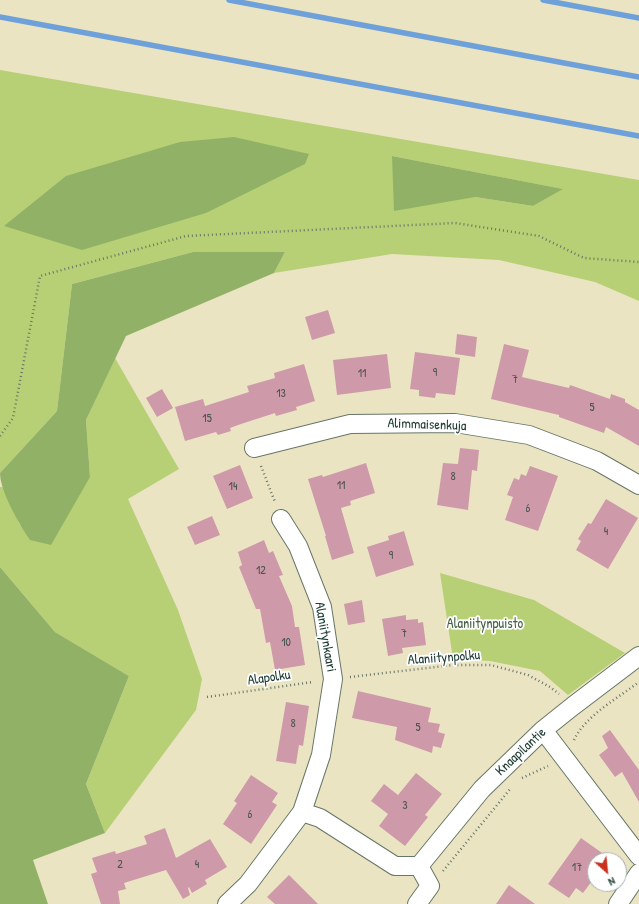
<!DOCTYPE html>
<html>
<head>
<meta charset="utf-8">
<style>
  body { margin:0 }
  #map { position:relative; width:639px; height:904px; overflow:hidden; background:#ebe4c3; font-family:"Patrick Hand",sans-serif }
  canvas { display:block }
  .north { position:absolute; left:587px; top:852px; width:40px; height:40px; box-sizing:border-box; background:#fff; border:1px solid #a5b1ae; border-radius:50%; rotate:153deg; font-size:11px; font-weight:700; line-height:16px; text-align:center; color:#1f3d34 }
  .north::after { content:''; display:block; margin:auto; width:14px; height:18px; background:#c8321e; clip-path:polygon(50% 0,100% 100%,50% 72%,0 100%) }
</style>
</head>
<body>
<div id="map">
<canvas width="639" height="904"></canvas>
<div class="north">N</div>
</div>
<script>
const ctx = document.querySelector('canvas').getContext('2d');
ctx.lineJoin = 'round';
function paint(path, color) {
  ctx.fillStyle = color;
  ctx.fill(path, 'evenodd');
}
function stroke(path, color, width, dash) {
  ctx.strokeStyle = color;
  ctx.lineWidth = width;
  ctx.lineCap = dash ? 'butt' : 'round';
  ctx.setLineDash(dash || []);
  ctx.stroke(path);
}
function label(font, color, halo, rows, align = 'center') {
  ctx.font = font + ' "Patrick Hand",sans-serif';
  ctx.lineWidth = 3.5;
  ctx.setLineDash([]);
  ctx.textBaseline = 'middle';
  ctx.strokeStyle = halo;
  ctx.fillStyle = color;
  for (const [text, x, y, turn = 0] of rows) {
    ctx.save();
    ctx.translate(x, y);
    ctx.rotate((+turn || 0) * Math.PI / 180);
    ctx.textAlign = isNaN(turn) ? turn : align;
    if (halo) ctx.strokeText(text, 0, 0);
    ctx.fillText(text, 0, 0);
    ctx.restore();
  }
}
paint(new Path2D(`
  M0,70L639,180V301L595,282L499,260L392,254L274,273L285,252H193L72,284L57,411L0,473ZM392,156L562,189L533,206L475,197Z
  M115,358L179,469L128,499L178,610L202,679L196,710L105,833L86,784L129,676L55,632L0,567V487H3L20,525L90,477L86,420Z
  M440,573L534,600L625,653L568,695L540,671L490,661L453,659Z`), '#b7d075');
paint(new Path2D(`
  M234,137L309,154L305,164L206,213L82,250L4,226L66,176L180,142Z
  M392,156L563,189L533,206L475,197L394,211Z
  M193,252H285L274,273L126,336L86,420L90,477L51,545L30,540C19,524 0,491 0,473L57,411L72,284Z
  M0,567L55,632L129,676L86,784L105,833L33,860L48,904H0Z`), '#91b266');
stroke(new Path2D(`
  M229,0L639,77
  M543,0L639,18
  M0,17L639,136`), '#6ea0d9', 5.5);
paint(new Path2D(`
  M328,310L335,333L312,340L305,317Z
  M457,334L477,337L475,357L455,354Z
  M504,344L529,350L522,377L569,388L570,385L610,399L611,394L625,399V402L639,410V446L606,427L604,433L559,417V415L491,399Z
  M415,352L460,358L455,395L436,393L435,398L419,396V390L410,389Z
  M387,354L391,388L337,395L333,360Z
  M304,364L315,401L296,407L297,410L276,416L275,413L238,425L230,428L231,431L218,435L216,432L185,441L175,407L203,399L205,406L249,392L247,386L275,378L274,373Z
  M162,389L173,408L157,417L146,398Z
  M460,448L479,450L477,471L472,470L468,510L437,505L443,463L458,464Z
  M366,463L375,493L350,501L351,505L341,508L354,553L332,560L325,536H326L308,479L322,475L323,477Z
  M240,465L253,498L227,509L213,476Z
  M530,466L558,476L538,531L505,520L513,497L507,495L514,478L519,480L521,474L526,476Z
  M606,499L638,518L608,569L576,550L581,541L578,539L588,523L591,524Z
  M212,516L220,535L195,545L187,527Z
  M404,531L414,565L376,577L367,547L389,540L388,536Z
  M264,540L269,553L273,551L283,575L279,576L292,606L295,627H299L305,665L275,670L270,642L266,643L260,609H256L239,567L242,565L238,552Z
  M362,600L365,622L348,625L344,604Z
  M406,615V620L418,619V623L423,622L426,645L402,648L403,653L388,656L382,619Z
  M358,691L431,708L428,722L440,724L438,732L445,734L441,748L433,746L432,753L395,740L397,727L352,718Z
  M286,702L309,706L303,746L299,745L296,764L276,761Z
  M610,730L639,770V802L622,772L615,777L599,755L608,748L602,736Z
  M416,773L442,794L425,815L428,817L405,846L379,826L388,814L371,801L384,784L398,795Z
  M251,775L278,793L272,802L277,805L251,844L223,824L237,803L234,801Z
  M165,828L176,858L210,839L227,867L205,880L207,884L192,893L189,887L188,888L190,895L183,899L166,870L124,883L126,889L118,891L120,904H101L91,874L97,872L92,858L115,851L116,854L147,844L144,836Z
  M581,838L612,860H595V877L583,893L576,888L569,898L548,884Z
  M289,875L318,904H275L267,897Z
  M509,885L535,904H496Z`), '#ce9aaa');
const minor = new Path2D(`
  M254,448L350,424L455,423L529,435L597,461L639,485
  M543,730L639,856
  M302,812L320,818L395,866H419
  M419,866L482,789L543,730L573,706L639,656
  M227,904L248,884L302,812L321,755L333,679L322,607L298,546L281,519
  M417,904L430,886L419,866
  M618,904L639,873`);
stroke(minor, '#676', 20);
stroke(new Path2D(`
  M0,436L13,418L40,276L186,236L455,223L539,236L584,258L639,262
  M261,466L275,502
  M350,677L453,665H491L528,675L550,687L559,694
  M207,697L313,682
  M574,740C585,716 618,698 639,682
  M522,778L548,766
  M443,871L511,788`), '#676', 2.5, [1, 3]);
stroke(minor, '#fff', 18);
label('12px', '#4b5452', null, [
  ["9",435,373],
  ["11",362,374],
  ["7",515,380],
  ["13",281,394],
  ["5",592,408],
  ["15",207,419],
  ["8",453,477],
  ["11",341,486],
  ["14",233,487],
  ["6",528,509],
  ["4",606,532],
  ["9",391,556],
  ["12",261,571],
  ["7",404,634],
  ["10",286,643],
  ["8",293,724],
  ["5",418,728],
  ["3",405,806],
  ["6",250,815],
  ["2",120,865],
  ["4",197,865],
  ["17",577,868]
]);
label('14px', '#1f3d34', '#fff', [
  ["Alimmaisenkuja",427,425,2],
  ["Alaniitynkaari",325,637,80],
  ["Alaniitynpolku",444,658,-4],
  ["Alapolku",269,678,-8],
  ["Knaapilantie",521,752,-43]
]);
label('14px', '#456244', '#fff', [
  ["Alaniitynpuisto",485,624]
]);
</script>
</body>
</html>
